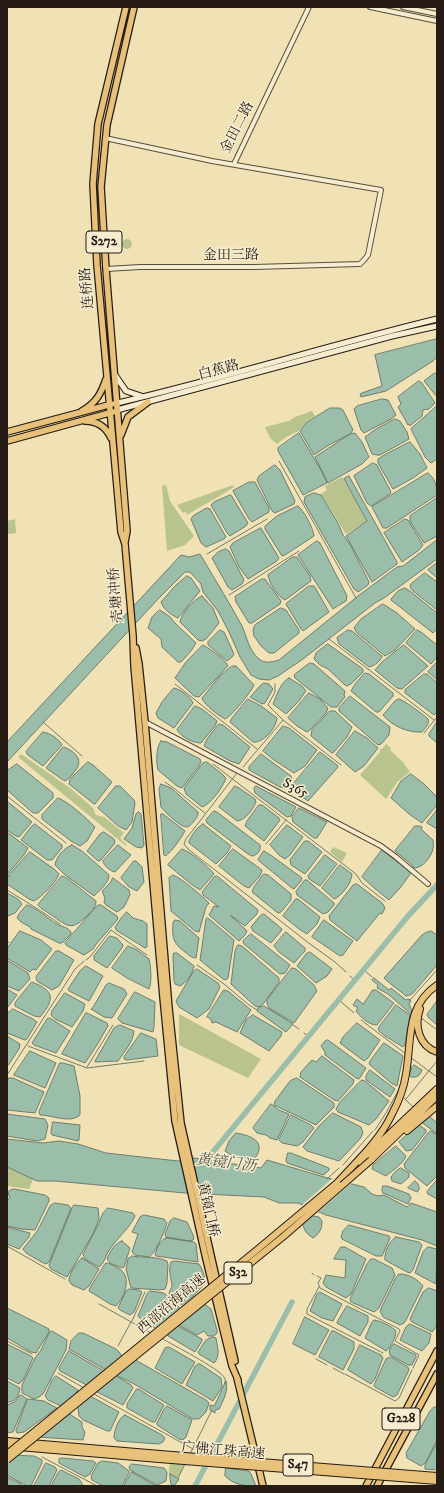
<!DOCTYPE html>
<html>
<head>
<meta charset="utf-8">
<style>
  body { margin:0 }
  #map { position:relative; width:444px; height:1493px; overflow:hidden; background:#f1e2b5; font-family:"IM FELL DW Pica",serif }
  canvas { display:block }
  .frame { position:absolute; inset:0; border:8px solid #261b15; pointer-events:none }
</style>
</head>
<body>
<div id="map">
<canvas width="444" height="1493"></canvas>
<div class="frame"></div>
</div>
<script>
const ctx = document.querySelector('canvas').getContext('2d');
ctx.lineJoin = 'round';
function paint(path, color) {
  ctx.fillStyle = color;
  ctx.fill(path, 'evenodd');
}
function stroke(path, color, width, dash) {
  ctx.strokeStyle = color;
  ctx.lineWidth = width;
  ctx.lineCap = dash ? 'butt' : 'round';
  ctx.setLineDash(dash || []);
  ctx.stroke(path);
}
function label(font, color, halo, rows, align = 'center') {
  ctx.font = font + ' "IM FELL DW Pica","Noto Serif SC",serif';
  ctx.lineWidth = 3;
  ctx.setLineDash([]);
  ctx.textBaseline = 'middle';
  ctx.strokeStyle = halo;
  ctx.fillStyle = color;
  for (const [text, x, y, turn = 0] of rows) {
    ctx.save();
    ctx.translate(x, y);
    ctx.rotate((+turn || 0) * Math.PI / 180);
    ctx.textAlign = isNaN(turn) ? turn : align;
    if (halo) ctx.strokeText(text, 0, 0);
    ctx.fillText(text, 0, 0);
    ctx.restore();
  }
}
paint(new Path2D(`
  M122 244a5 5 0 1 1 10 0a5 5 0 1 1-10 0Z
  M312,411L315,416L306,422L299,431L286,437L277,444L270,438L265,427L289,421L295,417Z
  M342,477L367,521L346,534L321,494L327,490L325,486Z
  M166,485L170,501L194,536L185,545L167,551L162,486Z
  M233,485L234,487C219,497 203,505 187,515L186,512L183,513L177,505Z
  M15,519L16,533L9,534L7,532V521Z
  M386,744L391,748L390,750L403,762L410,772L397,782L387,798L386,799L360,775L380,752V749H382Z
  M21,754L70,788L93,808L96,815L104,817L124,833L120,838L127,845L126,846L18,757Z
  M333,847L347,853L342,862L330,852Z
  M179,1014L261,1059L248,1078L179,1045Z
  M7,1167L33,1179L29,1189L7,1186Z
  M171,1462L185,1463L179,1476L176,1478L169,1474V1467Z`), '#b9c38e');
const water = new Path2D(`
  M437,339V357L433,361L386,391L361,397L360,394L362,393L382,386L375,355Z
  M435,373L437,375V397L424,381L433,374Z
  M419,381L422,383L435,403L429,409L423,410L422,416L411,425H408L398,407L401,404L398,397Z
  M382,399L388,400L396,415L391,419L364,433L361,430L354,409L357,406Z
  M437,406V459L431,463L425,457L411,429Z
  M330,408H340L343,410L353,430L350,434L355,433L362,442L369,457L362,464L328,483L315,457L350,434L329,445L314,455L300,431L306,423Z
  M395,419L400,421L407,432L409,439L380,455H377L372,454L365,437L376,429Z
  M299,433L322,472L327,483L303,495L278,451V448Z
  M410,442L420,454L427,468L413,478L393,489L378,463V459L386,454Z
  M373,463L377,465L391,492L390,494L371,506L367,503L354,476Z
  M275,465L280,470L295,501L294,504L275,513L272,511L257,480L259,476Z
  M428,473C435,478 437,486 437,495L387,528H383L372,507Z
  M349,476L397,562V564L372,582L346,536L367,521L344,479Z
  M249,482H255L269,508V512L252,522L249,519L233,491Z
  M314,493L321,495L339,525L343,535L351,546L369,582L368,585L358,592L354,589L304,502L305,497Z
  M231,495L248,523L246,526L230,536L227,533L211,505L214,502Z
  M437,498V536L424,543L410,521V516Z
  M298,506C304,511 313,527 314,536L285,555L282,556L265,529V526L277,516Z
  M207,508L210,509L226,537L224,539L206,547L201,543L191,519L193,516Z
  M405,519L408,520L423,545L419,550L402,562L384,533Z
  M261,528L279,558L277,561L248,579L239,567L230,547L233,543Z
  M437,540V559L384,598L375,603L303,659L278,676L269,680L259,679L251,675L240,657L229,632L218,611L203,592L201,584L190,572H185L160,597L7,762V742L181,555L189,557L200,554C214,578 229,602 242,626C247,637 249,651 259,659C265,664 272,662 279,660L358,596L397,567L403,566Z
  M317,541L320,543L347,596L346,601L333,609L298,555Z
  M226,549L229,551L244,580L242,584L232,590L228,587L212,558L218,552Z
  M293,557H297L310,576L311,581L285,600C278,597 269,583 268,575Z
  M437,563V578L428,570Z
  M425,573L437,582V610L413,591L410,587L411,584Z
  M187,576L191,578L200,591L178,618C171,615 163,609 161,602L176,585Z
  M262,579H265L281,601L280,604L252,623H249L236,602L235,597Z
  M309,586H314L316,589L329,612L303,631L301,629L286,604Z
  M405,588L410,591L437,613V629L433,633L391,600V599L398,591Z
  M202,596L213,608L219,623L206,639L202,641L198,640L180,622C181,614 194,599 202,596Z
  M383,604L397,613L415,629L395,650L385,656L357,633L354,628L361,619Z
  M281,608L286,610L299,630V633L274,653H269L261,646L254,636L253,630L255,625Z
  M160,610L169,616L176,624L196,643L191,651L181,662H178L162,647L161,639L148,628L152,617Z
  M220,630L224,632L234,654L232,657L227,661L208,645V642Z
  M348,630L352,631L378,653L382,656C381,661 374,666 369,667L339,644L337,638Z
  M417,630L421,632L437,645V657L431,664L406,643Z
  M328,644L363,669V672L351,684L346,686L328,669L320,665L314,659L316,653Z
  M203,645L205,646C212,651 224,658 228,666L199,697L194,696L175,678L186,662Z
  M404,645L428,666L402,689L397,688L375,670L382,662Z
  M437,662V680L428,672Z
  M310,663L314,664L345,691L344,695L345,697L337,707H331L295,678L294,675L295,674Z
  M232,666H236L254,685C252,691 231,717 225,719C218,715 205,706 202,698L219,677Z
  M365,673L369,674L393,693V696L379,712H376L351,691L355,684Z
  M424,674H427L437,683V712L434,715L405,693V690Z
  M289,678L302,686L306,691L298,702L286,714L273,704C277,695 280,683 289,678Z
  M264,683L269,684L273,689L265,703L262,704L250,697L261,685Z
  M174,688C180,689 191,697 193,703L174,728L158,718L156,713L162,702Z
  M309,693L320,699L328,708L326,713L310,730L307,732L297,726L288,718Z
  M350,696L390,727L389,735L381,744L378,745L339,711V708Z
  M248,699L261,706L277,718C276,728 264,743 253,742L230,722L232,718Z
  M399,699C404,700 424,715 428,719C430,724 425,728 422,732C408,733 392,726 383,715L395,701Z
  M195,706L202,709L217,721L215,726L201,743C193,743 181,737 177,730Z
  M330,711H335L352,727L347,737L334,752L332,753L311,736L312,730Z
  M437,722V743L429,736V734Z
  M219,724L223,725L250,747L239,764L230,761L204,746L207,739Z
  M283,726L289,728L317,750L305,766L294,773L274,760L263,751Z
  M355,731L367,738L378,748L364,766L355,772L336,755Z
  M43,732C50,733 59,739 62,745L43,766L28,755L26,752Z
  M161,741L167,742L200,759L201,762L199,766L182,788L177,786L158,770C156,762 156,747 161,741Z
  M64,747C76,752 84,760 75,771C72,775 69,779 65,781L63,780L46,768L62,748Z
  M320,752L337,765L338,767L308,801L290,788Z
  M261,754L291,776L292,780L285,788L280,787L249,770V767Z
  M88,762L93,765L112,782L95,804H94L69,784L70,779Z
  M207,762L222,774L226,778C224,786 210,805 202,807L186,794L184,788L203,763Z
  M17,764L53,793V798L38,813H33L7,790V771Z
  M411,774L424,784L437,797V805L422,823L409,814L391,798L401,781Z
  M161,784L171,788L198,812V815C196,819 191,826 187,827C181,828 165,812 161,807L159,790Z
  M116,786H120L134,800L135,803L132,822L126,830L118,826L98,808Z
  M235,786L239,788L255,799L256,802C253,809 246,820 237,821L219,807Z
  M256,786L296,807L291,816L287,817L255,793L254,789Z
  M58,798C68,801 87,819 95,827L87,841L80,846L71,841L42,819V815Z
  M7,801L32,822L19,837L16,836L7,830Z
  M259,805H262L279,818L280,820L264,841L245,826L247,821Z
  M299,808L327,822L317,838H314L293,822L292,817Z
  M437,810V829L427,823Z
  M214,811L217,812L260,845C262,850 256,856 252,856L248,854L207,823L206,820Z
  M139,812L141,814L144,845L142,848L136,847L124,839L132,828L136,814Z
  M161,814H163L185,831C181,838 172,852 165,856L164,855Z
  M35,824L62,845V848L52,860H47L21,840L31,827Z
  M203,824L231,846L227,853L216,864L189,843V841C192,835 197,827 203,824Z
  M287,825L303,837L290,855L285,859L279,855L270,845Z
  M415,826H420L422,827L421,829L433,840C433,842 434,846 433,849C431,857 423,868 414,868L411,864L395,851Z
  M7,832L28,848L24,855L7,875Z
  M104,832L114,839L115,843L101,860L98,861L87,851L100,834Z
  M305,841H308L322,852L305,874L291,865L290,860Z
  M72,845L82,851L109,875C109,883 100,890 94,896L64,874L55,865C56,857 64,848 72,845Z
  M118,845L131,855L115,872C110,871 104,866 103,861Z
  M182,849C191,852 208,866 214,874L200,890L191,884L168,865Z
  M233,849L262,870L260,876L249,888L244,886L219,866Z
  M382,850L411,873L400,888L389,900L373,887L362,877Z
  M264,851L272,856L302,878L301,881L294,889L292,888L258,860Z
  M30,852L54,869L59,874C56,882 42,897 34,901L29,899L7,884V879L9,875Z
  M325,855L337,864L320,886L309,879L308,876Z
  M134,861H136L142,867L144,882L137,891L129,887L121,878Z
  M340,865L352,874C352,882 342,896 334,899L322,888Z
  M264,874L268,875L291,894V900L281,912L278,913L252,892L254,887Z
  M173,875C182,878 202,896 209,903L206,907L199,932L195,931L171,911L169,878Z
  M62,876L67,878L96,901C96,906 93,910 89,914C71,932 69,927 50,914C46,911 41,909 38,905Z
  M217,876L258,910L257,914L245,926L230,915L247,931L245,935L239,941L209,915L214,906L219,907L203,895L202,892L214,877Z
  M113,878L129,890L130,895L124,907L117,912L106,905L104,902L105,898L102,891L110,883Z
  M305,880H307L334,903V905L328,912L323,914L297,895L296,892Z
  M357,884L382,903L385,908L382,914L380,913L357,941L330,920L329,916L353,885Z
  M7,893L18,899L22,904L15,913L8,916L7,915Z
  M296,899H298L320,917L317,924L307,934L299,929L283,916Z
  M27,905C38,909 47,918 57,924C62,927 68,927 71,932V934L62,943H59L31,929L30,927L21,922L17,918L19,914Z
  M98,905H101L117,916L118,919L97,943L93,949L84,955L66,945L65,943Z
  M127,912L133,918L143,921L147,924V947L145,948L116,930L115,927L122,917Z
  M264,914L282,929L281,931L271,943L253,931L251,927L260,916Z
  M208,918L234,940L228,978L226,980L223,979L200,960L206,919Z
  M175,920L180,921L199,938L196,958C191,958 189,955 185,952C173,943 172,938 173,923Z
  M324,920L353,941L343,955L340,956L312,937Z
  M20,931L41,940L52,949L36,970L33,969L30,972L7,958V949Z
  M431,931L437,935V965L413,993L410,995L406,996C398,989 391,985 384,978L422,935L425,933Z
  M286,932L305,948V951L294,963L279,952L274,946Z
  M251,934L290,965L285,973L280,974L244,944L243,941Z
  M110,936L117,938L123,945L122,948L107,968L94,960V956Z
  M238,945L242,946L279,978V982L264,1003L259,1007L255,1006L231,984L235,951Z
  M128,946L137,950L149,959C151,967 152,982 149,989L127,978L112,968Z
  M56,951H59L74,960L59,986L52,990L37,981L36,977Z
  M310,952L332,969L327,976L316,983L297,966L306,954Z
  M174,953H177L194,966C193,973 186,983 180,986L175,984L174,981L173,956Z
  M7,960L28,973L30,979L19,991L7,986Z
  M86,966L103,976L89,1001L69,991L68,989L80,971Z
  M292,968L296,969L314,985L317,991L294,1023L269,1008L267,1004V1000Z
  M197,969L218,983L220,987L209,1009L197,1018L179,1007L176,1001L193,972Z
  M374,978L389,990L391,988L406,1000L409,999L411,1001L409,1004L412,1011L411,1014L388,994L377,988L378,985L372,980Z
  M32,982C55,991 55,999 40,1017L34,1016L15,1006V1003Z
  M109,983L124,989L127,994L112,1018L104,1017L91,1009H92L106,985Z
  M7,989L17,995L7,1008Z
  M224,990L228,991L251,1010L237,1032L216,1022L212,1023L211,1019L207,1017Z
  M373,990H376L394,1003L377,1025C368,1025 361,1017 356,1011L358,1008L353,1005L357,999L363,1004Z
  M135,992L155,1002L154,1027L153,1032L122,1023L118,1019Z
  M65,993L85,1004L83,1011L72,1027L55,1019L51,1015L52,1011Z
  M437,1001V1025L429,1018L427,1015Z
  M396,1005L410,1015L405,1044L403,1047L385,1036L378,1030L379,1027Z
  M264,1006L293,1024L286,1032L257,1011L258,1008Z
  M13,1009L33,1019L37,1022L27,1039L25,1040L7,1033V1014Z
  M86,1013H87L107,1023L108,1026L97,1045L85,1063L62,1054Z
  M253,1015L282,1032L281,1036L269,1051L240,1033L246,1020Z
  M50,1018L70,1031L56,1053L34,1045L32,1043L47,1019Z
  M357,1023L380,1040L368,1058L364,1061L340,1043L343,1037Z
  M120,1025L134,1031C133,1042 125,1051 118,1061L95,1062V1061L114,1028Z
  M141,1033L156,1039L158,1056L127,1060L124,1059V1057Z
  M7,1036L20,1044L19,1049L7,1067Z
  M328,1040L366,1068L359,1079L356,1078L325,1055V1052L321,1046L325,1041Z
  M384,1043L403,1056L397,1086L391,1083L369,1064L370,1061Z
  M30,1051L56,1063L45,1088L14,1075Z
  M322,1056L354,1080L353,1084L338,1101L334,1100L300,1077L301,1072L312,1060L316,1062Z
  M60,1063H63L74,1066L80,1096V1115C70,1124 52,1115 40,1115L39,1112Z
  M414,1065L422,1070C420,1076 416,1078 411,1077L409,1075L412,1067Z
  M370,1070L395,1089L390,1097L366,1080V1076Z
  M9,1078H13L44,1092L35,1113L7,1110V1082Z
  M297,1078L334,1103V1107L316,1125L274,1105L275,1101L290,1081Z
  M362,1080L365,1081L389,1101L376,1119L369,1125L338,1112L336,1109L340,1102Z
  M271,1104L279,1110L289,1114L277,1140L270,1138L266,1135L257,1133L253,1128Z
  M333,1113L361,1127L363,1133L360,1139L339,1161L307,1151L303,1147L319,1126Z
  M7,1114L45,1119L48,1125L45,1139L37,1141L7,1136Z
  M291,1115L311,1125L314,1128L303,1142L297,1146L282,1143L279,1140Z
  M428,1115L437,1123V1134L420,1121Z
  M53,1122L80,1125L79,1140L78,1141L52,1135L51,1133Z
  M419,1125L426,1130V1132L412,1150L406,1151L399,1142Z
  M431,1131L437,1135V1176L427,1186L405,1168L404,1164L428,1133Z
  M236,1133C255,1136 268,1144 252,1162L234,1157L225,1151L229,1141Z
  M7,1139L43,1143L59,1141L78,1144L106,1153L178,1161L194,1158L261,1168L267,1160L324,1177L364,1187L372,1194L378,1196L384,1195L407,1207L411,1203L437,1212V1246L422,1240L326,1215L298,1203H279L264,1197L185,1193L55,1181H37L7,1167Z
  M396,1146L406,1156C403,1164 393,1170 386,1176L372,1169L373,1165Z
  M288,1153H291L329,1168V1170L325,1174L323,1175L287,1163L286,1161Z
  M401,1168L409,1173V1177L401,1184L392,1181L391,1177L396,1171Z
  M437,1180V1199L428,1194L427,1192Z
  M415,1181C419,1183 421,1190 417,1192L408,1188Z
  M383,1186H387L409,1194L411,1198L408,1204L383,1193L382,1191Z
  M14,1189L45,1195L49,1198V1201L35,1230L21,1229L7,1226V1200L10,1198L9,1195H8L9,1191Z
  M55,1203L68,1205L71,1208L50,1260L48,1263L45,1264L26,1253L23,1249L38,1230L50,1206Z
  M74,1205L98,1208L99,1219L93,1234L67,1277L51,1269L49,1265L72,1208Z
  M108,1208L133,1213L135,1216C131,1227 115,1240 108,1252C105,1257 104,1264 99,1267L85,1259L83,1254L99,1223L103,1213Z
  M144,1215L164,1219L167,1223C165,1231 155,1254 149,1257L135,1255L132,1252L138,1234L132,1232L140,1217Z
  M313,1216L319,1217L322,1221C322,1229 320,1233 313,1238C307,1234 304,1231 303,1224Z
  M174,1218L187,1222L194,1237L193,1240L190,1241L166,1237L165,1234L170,1221Z
  M349,1225L389,1236L390,1238L382,1256H376L342,1239L341,1237L343,1231Z
  M7,1227L30,1233L29,1237L19,1249L7,1244Z
  M396,1237L419,1242L422,1245L413,1270L410,1273L407,1272L385,1260C384,1253 389,1241 396,1237Z
  M166,1238L194,1242L196,1244L198,1262L156,1256L155,1254C157,1248 159,1241 166,1238Z
  M122,1241L130,1248L124,1267L122,1268L110,1263L107,1259C110,1251 115,1243 122,1241Z
  M341,1247H345L366,1259L351,1294L346,1298L326,1287L323,1283L326,1275L345,1278L346,1260L334,1259Z
  M428,1247L437,1249L436,1284L415,1273L423,1252Z
  M132,1256C143,1258 156,1256 167,1261L168,1264L167,1283L165,1289L160,1290L131,1288L126,1269L128,1259Z
  M82,1258L99,1269L89,1286L84,1290L72,1285L69,1281C69,1274 76,1263 82,1258Z
  M371,1259H374L392,1268L395,1275L379,1308L374,1312L351,1302L350,1299L367,1264Z
  M174,1261L199,1264C202,1268 206,1278 204,1283C204,1286 186,1303 183,1306L169,1294C169,1290 172,1289 172,1285C171,1277 168,1270 171,1262Z
  M106,1263C110,1263 114,1266 118,1268C133,1276 125,1296 116,1306L110,1304L89,1291L90,1288Z
  M399,1274C407,1273 419,1280 423,1286L406,1320L404,1323L400,1325L383,1317L380,1311L395,1279Z
  M429,1288L437,1291V1326L432,1332L412,1322L410,1319L423,1292Z
  M129,1289L139,1290L142,1292L134,1312L130,1315L120,1310L118,1308L126,1291Z
  M150,1291L164,1293L179,1307V1309L157,1328L146,1325L138,1316L147,1294Z
  M320,1292L342,1304L333,1321L322,1318L310,1311L317,1294Z
  M203,1303L211,1309L217,1330V1333L214,1336H208L204,1331L197,1335L179,1325Z
  M347,1306L368,1316V1322L360,1336L337,1323Z
  M7,1308L49,1329V1332L36,1353L31,1352L7,1338Z
  M305,1317L329,1330L315,1355L293,1344Z
  M374,1320C381,1321 391,1326 396,1331C396,1337 391,1347 386,1351L365,1338L371,1324Z
  M410,1324L431,1334L429,1343L422,1351L400,1340L406,1327Z
  M176,1325L202,1339V1341L195,1352L168,1336V1334Z
  M52,1331L67,1340L66,1350L43,1394L39,1397L34,1399L22,1393V1385L35,1358L41,1350L49,1333Z
  M332,1331H334L354,1342V1349L343,1370L319,1357Z
  M79,1333H83L116,1349L120,1353L122,1357L108,1371L69,1349L71,1341Z
  M213,1337L216,1338C217,1346 221,1356 214,1363L199,1354L198,1352L206,1340Z
  M7,1344L31,1356L33,1358L23,1380L19,1384L7,1378Z
  M394,1344L416,1355V1357L412,1365H408L390,1355C388,1351 391,1345 394,1344Z
  M360,1345L381,1355L383,1358L375,1379L371,1384L348,1370Z
  M169,1347L195,1362L182,1384L155,1368L165,1348Z
  M69,1351L106,1372L94,1389L60,1371L59,1368Z
  M391,1357L408,1367L409,1370L397,1395L393,1397L375,1387L374,1385L386,1359Z
  M132,1358L206,1400L209,1403L206,1412L199,1419H193L134,1384L114,1374Z
  M200,1364L221,1378L222,1387L213,1401L186,1385L195,1366L198,1364Z
  M110,1372L131,1385L133,1388L123,1405L97,1392Z
  M56,1376L78,1390L68,1409L48,1400L45,1396L52,1380Z
  M7,1381L20,1388C19,1396 15,1403 7,1402Z
  M226,1381C229,1390 223,1401 219,1409L215,1410V1413L210,1410V1405L214,1406Z
  M137,1389L140,1390L164,1405L155,1422H152L127,1408V1404Z
  M85,1393L119,1412L110,1431H107L83,1420L79,1416L78,1408Z
  M21,1395L27,1399L13,1432L7,1433V1405L15,1402L19,1396Z
  M28,1399L44,1401L57,1408L24,1432L17,1433L16,1431Z
  M167,1406L192,1420L186,1437L183,1440L179,1439L157,1425V1423L164,1409Z
  M434,1407H437V1440L426,1462L421,1466L407,1458L406,1453L430,1411Z
  M68,1413L82,1422V1427L85,1432L83,1440L38,1437Z
  M125,1415L162,1435L165,1438L163,1442L159,1444L117,1441L114,1438C114,1431 118,1418 125,1415Z
  M437,1443V1470L425,1469V1465Z
  M10,1455L34,1456L42,1460V1463L31,1486H27L7,1475V1459Z
  M62,1458L93,1461L96,1463L90,1474L85,1477L59,1463V1459Z
  M103,1461L118,1463L129,1471V1473L122,1486H103L92,1480L91,1476L98,1463Z
  M46,1463L55,1467L57,1470L49,1486H34Z
  M132,1464L164,1468L167,1472L166,1481L157,1485L130,1470L129,1467Z
  M226,1468L249,1471L251,1474L256,1486C244,1486 234,1485 225,1476Z
  M61,1470L79,1479L83,1485V1486H51L58,1473Z
  M132,1472L133,1473L156,1486H124Z
  M170,1474L179,1479L174,1486L171,1484Z
  M7,1477L21,1484L22,1486H7Z`);
paint(water, '#9bbeab');
stroke(water, '#6c7d6f', 1);
paint(new Path2D(`
  M334,1177L354,1181L317,1213L301,1206Z
  M198,1293L196,1298L183,1308L181,1307V1310L156,1330L153,1329Z`), '#f1e2b5');
stroke(new Path2D(`
  M279,461L356,598
  M207,554L267,519
  M229,595L299,551
  M329,639L434,720
  M175,684L257,749
  M283,720L341,765
  M43,722L82,756
  M424,733L437,717
  M213,764L356,874L362,883L385,901
  M243,767C256,751 270,736 283,720L268,705L275,692V684
  M237,773L186,839L184,844L188,849L310,944L335,962L346,972
  M165,782C179,791 191,803 205,813
  M7,796L66,843
  M266,844L286,820
  M7,890L41,911L60,924
  M7,944L9,942
  M86,960L90,957L111,930L147,955
  M197,965L224,984L249,1005L257,1010
  M364,970L372,977
  M350,976L355,981
  M339,1000L354,1013
  M409,1001L437,970
  M420,1017L437,1030
  M361,1020L406,1054
  M293,1025L299,1029
  M304,1033L308,1036
  M28,1046L87,1068L144,1061
  M410,1057L437,1077
  M87,1067L113,1025
  M7,1075L75,969L84,961
  M403,1097L413,1107
  M406,1099L437,1061
  M375,1130L386,1113L398,1091L399,1093
  M343,1165L373,1131
  M327,1179L339,1168
  M7,1246L65,1279
  M312,1273L314,1275
  M317,1276L321,1278L318,1283L320,1288L399,1329L400,1331L395,1341L419,1355L413,1368
  M319,1287L307,1309V1314L383,1353
  M99,1304L151,1333
  M132,1321L145,1292
  M161,1338C173,1345 218,1368 224,1377C226,1380 225,1381 225,1384
  M7,1341L32,1354
  M118,1346L131,1322
  M316,1359L327,1365
  M333,1368L344,1374
  M58,1373L84,1388
  M345,1374L395,1401L399,1398L412,1370
  M94,1394L193,1449
  M190,1454L212,1410
  M42,1457L97,1486
  M178,1478L185,1464`), '#6c7d6f', 1);
stroke(new Path2D(`
  M206,1164L212,1153L408,916L437,885
  M195,1486L292,1302`), '#9bbeab', 5.5);
const tertiary = new Path2D(`
  M370,7L437,21
  M403,7L437,14
  M105,138L212,161L381,190L368,255L364,260L360,264L254,267H140L106,269
  M234,164L309,7
  M145,722L381,846L396,857L428,884`);
const secondary = new Path2D(`
  M115,375L126,391L141,396
  M117,403C224,378 330,345 437,319
  M117,410L392,336L437,326`);
const primary = new Path2D(`
  M126,7L98,124L93,184L97,265L121,532L125,544L133,636L134,666L163,997L175,1121L206,1259L232,1366L238,1380
  M82,411C96,403 101,394 106,379
  M85,421C97,421 106,427 111,438
  M7,432L112,404
  M121,435L128,417L148,402
  M7,441L113,412
  M125,542L127,531L106,269L101,187L107,125L134,7
  M136,648L139,664L145,722L169,1008L181,1123L235,1361
  M237,1378L263,1486`);
const trunk = new Path2D(`
  M366,1486L437,1351
  M377,1486L437,1374`);
const motorway = new Path2D(`
  M420,1009C414,1026 419,1046 437,1052
  M407,1131L437,1106
  M371,1160L437,1096
  M360,1162L437,1089
  M337,1183C356,1162 380,1140 392,1114C399,1101 404,1087 406,1074C412,1040 405,1007 437,985
  M7,1441L160,1454
  M7,1446L159,1459`);
stroke(tertiary, '#594d3d', 6);
stroke(secondary, '#261b15', 7);
stroke(primary, '#261b15', 8);
stroke(trunk, '#261b15', 8);
stroke(motorway, '#261b15', 8);
stroke(tertiary, '#f6eccf', 4);
stroke(secondary, '#f6eccf', 5);
stroke(primary, '#e8c17a', 5.5);
stroke(trunk, '#e8c17a', 5.5);
stroke(motorway, '#e8c17a', 6);
const motorwayBridge = new Path2D(`
  M7,1454L258,1249L337,1183
  M160,1454L437,1476
  M159,1459L437,1481
  M7,1460L284,1236L371,1160`);
stroke(motorwayBridge, '#261b15', 8, []);
stroke(motorwayBridge, '#e8c17a', 6);
for (const [x, y, w] of [
  [104,242,36],
  [238,1273,28],
  [401,1419,38],
  [298,1465,30]
]) {
  const box = new Path2D();
  box.roundRect(x - w / 2, y - 11, w, 22, 3);
  ctx.fillStyle = '#f6eccf';
  ctx.fill(box);
  stroke(box, '#261b15', 1);
}
label('bold 13px', '#261b15', null, [
  ["S272",104,242],
  ["S32",238,1273],
  ["G228",401,1419],
  ["S47",298,1465]
]);
label('14px', '#261b15', '#f6eccf', [
  ["金田二路",238,128,-63],
  ["金田三路",231,256],
  ["连桥路",88,288,-95],
  ["白蕉路",219,371,-15],
  ["壳塘冲桥",117,595,-95],
  ["S365",295,789,28],
  ["黄镜门桥",207,1210,77],
  ["西部沿海高速",172,1305,-40],
  ["广佛江珠高速",223,1452,5]
]);
label('italic 15px', '#4f544a', '#f6eccf', [
  ["黄镜门沥",226,1164,7]
]);
</script>
</body>
</html>
